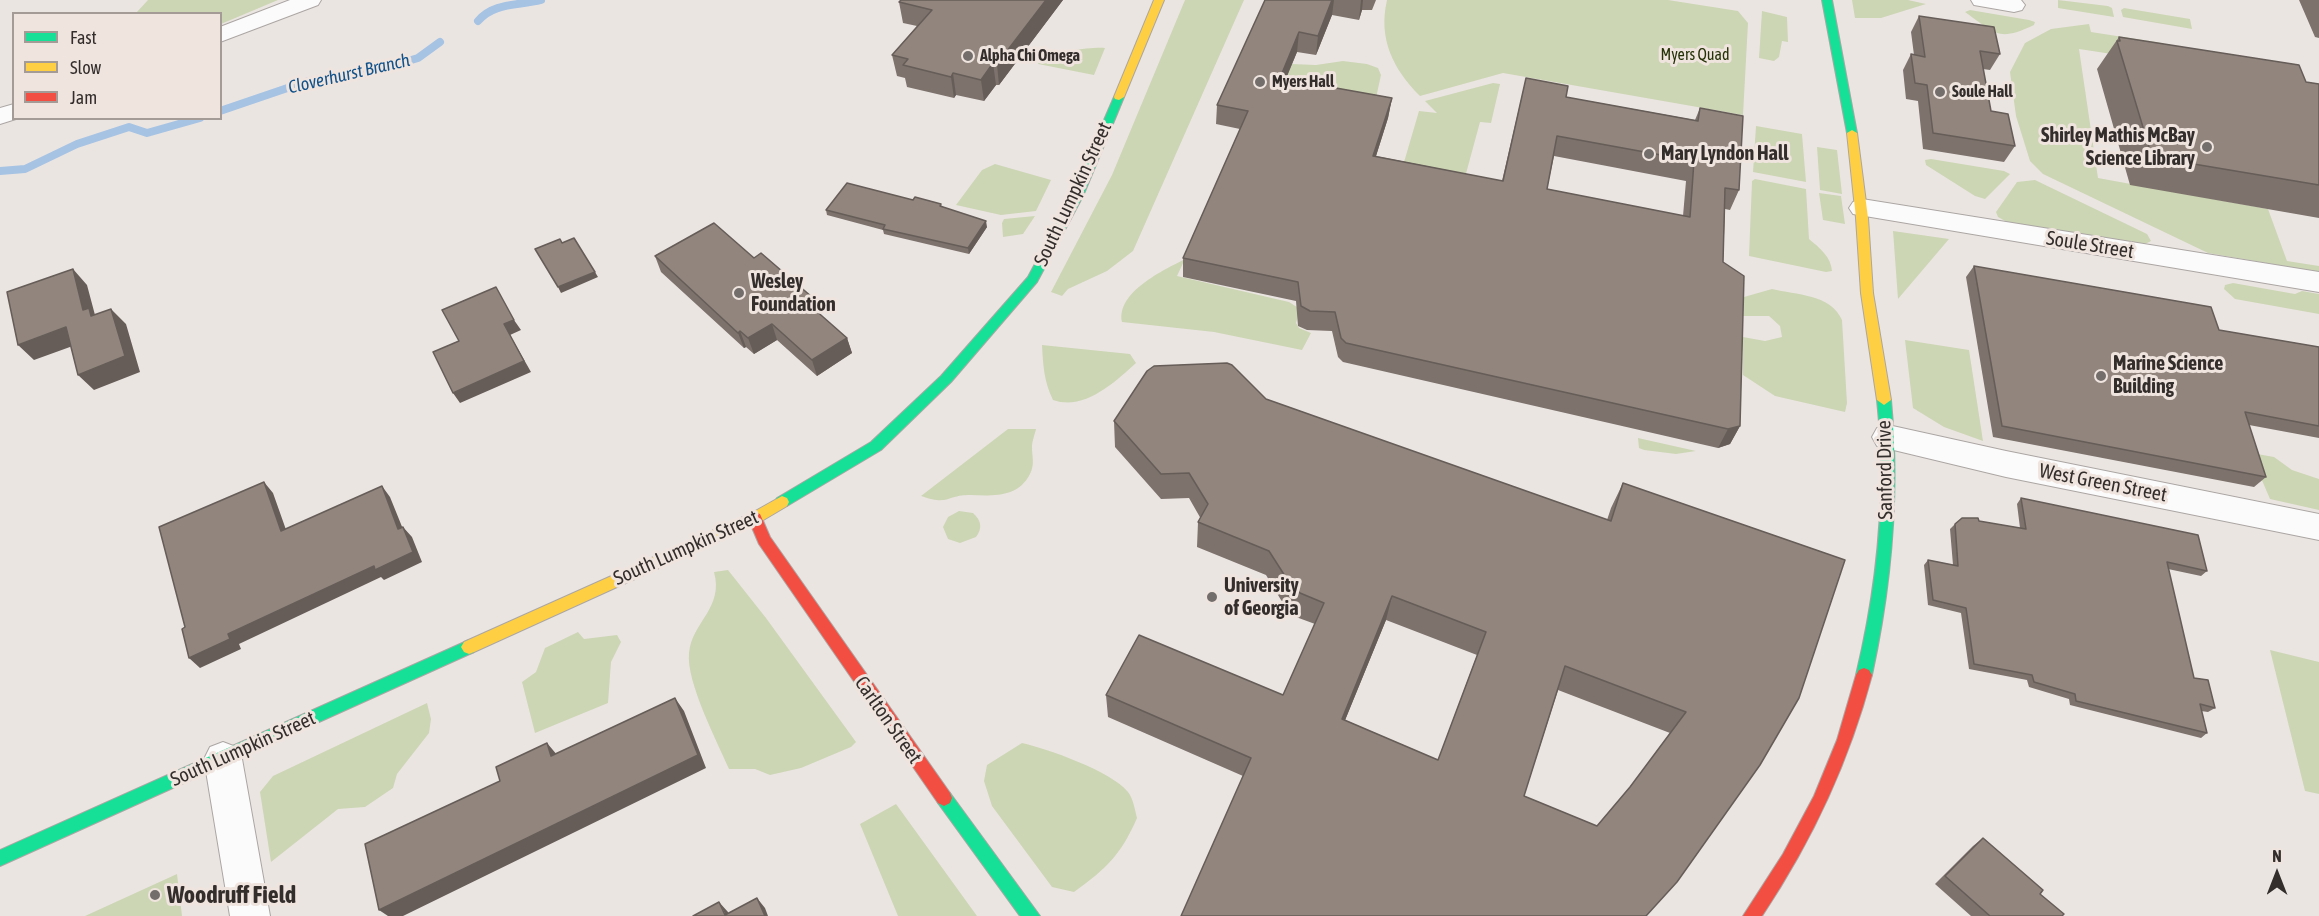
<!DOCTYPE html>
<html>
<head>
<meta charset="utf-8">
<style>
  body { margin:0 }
  #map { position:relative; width:2319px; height:916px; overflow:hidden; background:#ebe5e2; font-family:"Asap Condensed",sans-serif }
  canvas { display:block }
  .legend { position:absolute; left:12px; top:12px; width:210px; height:108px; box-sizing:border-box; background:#efe4de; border:2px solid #a49b97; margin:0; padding:8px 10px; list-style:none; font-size:18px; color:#332e2c }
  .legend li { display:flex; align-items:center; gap:12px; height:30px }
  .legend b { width:30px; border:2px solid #a49b97 }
  .north { position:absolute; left:2247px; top:844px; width:60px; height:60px; -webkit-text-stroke:4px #efe4de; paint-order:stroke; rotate:0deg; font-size:16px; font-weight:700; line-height:24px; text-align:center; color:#332e2c }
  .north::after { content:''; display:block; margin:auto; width:21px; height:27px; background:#332e2c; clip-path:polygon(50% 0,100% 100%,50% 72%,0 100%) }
</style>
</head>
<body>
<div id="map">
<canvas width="2319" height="916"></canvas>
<ul class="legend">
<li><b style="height:8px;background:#16e098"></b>Fast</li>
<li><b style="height:8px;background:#ffcf43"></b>Slow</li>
<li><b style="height:8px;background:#f24e42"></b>Jam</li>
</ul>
<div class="north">N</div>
</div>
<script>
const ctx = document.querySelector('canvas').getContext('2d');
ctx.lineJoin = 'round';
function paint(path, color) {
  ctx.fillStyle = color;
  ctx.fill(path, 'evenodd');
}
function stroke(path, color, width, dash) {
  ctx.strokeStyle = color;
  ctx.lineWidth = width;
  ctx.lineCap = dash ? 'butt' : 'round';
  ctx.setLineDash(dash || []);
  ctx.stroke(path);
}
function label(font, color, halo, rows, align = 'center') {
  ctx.font = font + ' "Asap Condensed",sans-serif';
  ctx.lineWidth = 6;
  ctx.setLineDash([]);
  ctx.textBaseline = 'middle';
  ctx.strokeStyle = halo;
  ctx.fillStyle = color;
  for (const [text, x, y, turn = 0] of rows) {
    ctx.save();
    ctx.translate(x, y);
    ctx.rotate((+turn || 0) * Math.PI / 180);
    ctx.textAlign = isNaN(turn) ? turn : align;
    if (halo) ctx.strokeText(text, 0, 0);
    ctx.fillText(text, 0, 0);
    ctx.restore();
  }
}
paint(new Path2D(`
  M148,0H278L221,24L220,14L136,13Z
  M1185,0H1244L1133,251L1107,271L1068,289L1062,296L1051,292L1112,175Z
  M1387,0H1668L1738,11L1748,23L1743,115L1503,73L1420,96C1393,69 1378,39 1387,0Z
  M1852,0H1908L1926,4L1881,18H1855Z
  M2058,0L2108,6L2112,8L2114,17L2058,8Z
  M2124,8L2190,19L2192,29L2123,17L2121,10Z
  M1970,10L2029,20L2035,22L2034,25C1998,42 1996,34 1965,12Z
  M1762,11L1787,17L1788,42L1782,41L1779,57L1774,61L1759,58Z
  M2089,24L2091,32L2162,43L2171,63L2079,49L2098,178L2268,209L2287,261L2319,266V272L2208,253L2043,174L2030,161L2016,116L2010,72L2025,43L2051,29Z
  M1105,48L1094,75L1038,64L1042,57C1057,52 1089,47 1105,48Z
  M1343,61L1367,64L1378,68L1381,75L1374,107L1276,102L1292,64L1316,65Z
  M1493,83L1500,84L1491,123L1480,122L1464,181L1402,169L1419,111L1437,113L1425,101Z
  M1756,126L1802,134L1806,182L1753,172Z
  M1817,147L1837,150L1842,194L1820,190Z
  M1931,159L2004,171L2010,174L1985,199L1975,196L1926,165L1925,160Z
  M995,164L1051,180L1036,211L1001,215L956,205L982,170Z
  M1755,179L1806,189L1809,239C1820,248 1831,257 1832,271L1826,272L1749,256L1752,181Z
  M2035,180L2147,234L2151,241L2145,244L2007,222L1998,217L1996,212L2017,182Z
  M1819,193L1841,196L1845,224L1823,220Z
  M1035,216L1023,234L1003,237L1002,223L1004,219Z
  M1893,231L1949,239L1898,299Z
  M1185,259L1177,276L1289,302L1300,309L1296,323L1299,328L1311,333L1302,350L1214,332L1122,322C1116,292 1164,270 1185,259Z
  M2233,283L2295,294L2302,291L2319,294V314L2235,299L2224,289L2225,285Z
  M1772,289C1796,295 1831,294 1842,320L1847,403L1845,412L1775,396L1743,375V337L1765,341L1782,337L1780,326L1769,316H1743L1744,297Z
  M1905,340L1969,350L1983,441L1944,427L1913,408Z
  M1042,345L1130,354L1136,363C1114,383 1084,411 1053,400C1044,382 1043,365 1042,345Z
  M1008,429H1036C1035,434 1032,441 1032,447C1032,457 1035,464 1030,474C1018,498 992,496 969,495C947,495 949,506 921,496Z
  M1638,438L1696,451L1676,454L1644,450L1639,448Z
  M2257,454L2274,457L2292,470L2319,479V510L2270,499L2255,464Z
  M959,511L973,513C981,520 983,528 976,537L960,543L948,539L943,527L948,517Z
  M728,570L766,618L856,742L851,747L801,768L770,775L755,769H729C717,741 686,682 689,653C692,622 724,608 714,572Z
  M578,632L584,639L617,635L621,642L611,662L608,703L535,733L522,682L536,672L545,648Z
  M2270,650L2319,662V794L2305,791Z
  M427,703L431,719L429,733L397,774L393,788L365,807L338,809L271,862L260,792L273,776Z
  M1022,743C1048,749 1111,771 1128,792C1133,798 1135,810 1137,818C1121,855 1106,869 1074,892L1052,887L992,806L984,781L987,765Z
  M896,804L977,916H898L860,824Z
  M177,874L182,916H85Z`), '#ccd6b4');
stroke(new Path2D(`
  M478,21C494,2 519,6 541,0
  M220,111L308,81L358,76L418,58L440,42
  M0,171L25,169L77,144L129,127L147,133L200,118`), '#a6c3e3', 8);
const street = new Path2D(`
  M290,0H321L318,5L220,42V27Z
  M1971,0H2021L2025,5L2022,10L2014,12L1974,5Z
  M14,104V118H19L0,124V108Z
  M1862,199L2319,272V292L1853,214L1849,208L1853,202Z
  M1888,425L2006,451L2319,514V540L2006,477L1877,446L1872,437L1877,428Z
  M223,742L236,747L242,759L270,916H230L204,759L210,747Z`);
const fast = new Path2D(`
  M1822,0H1832L1857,133L1852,136L1847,133Z
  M1119,94L1124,97L1083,196L1037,282L951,382L881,450L787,506H777L775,502L777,498L871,442L941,376L1028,277L1071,196L1114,97Z
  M1884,395L1891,400C1900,494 1892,583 1872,675L1869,680L1864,682L1859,680L1856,675C1878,583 1887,494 1877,400Z
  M469,640L474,642L477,647L474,652L0,866V850Z
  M944,790L950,793L1040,916H1020L938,803L936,798L938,793Z`);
const slow = new Path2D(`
  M1154,0H1164L1124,97L1119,100L1115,99L1114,97Z
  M1852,130L1857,133L1868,218L1873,293L1891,400L1884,405L1877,400L1861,293L1856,218L1847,133Z
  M782,496L787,498L789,502L787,506L760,522L474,652L469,654L464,652L461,647L464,642L750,514Z`);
const jam = new Path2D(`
  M755,512L760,514L770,537L950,793L952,798L950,803L944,806L938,803L759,544L748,518L750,514Z
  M1864,668L1869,670L1872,675C1849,762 1812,841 1762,916H1743L1783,854L1814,796L1837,740L1856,675L1859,670Z`);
stroke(street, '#aba6a4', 2);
stroke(fast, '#aba6a4', 2);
stroke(slow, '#aba6a4', 2);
stroke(jam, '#aba6a4', 2);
paint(street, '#fcfbfb');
paint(fast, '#16e098');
paint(slow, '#ffcf43');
paint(jam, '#f24e42');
paint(new Path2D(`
  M1063,0L999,85H996L984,101L956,95L954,98L907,87L905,78L897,76L892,55L917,26L903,23L899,2Z
  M1265,0H1376L1372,10H1362L1359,20L1332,15L1316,55L1297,52L1286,79L1392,98L1388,118L1376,156L1502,181L1526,78L1566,97L1695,120L1700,108L1739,190L1730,210L1725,209L1723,262L1740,426L1730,444L1718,448L1343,362L1338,357L1332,331L1307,330L1298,326L1296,301L1183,277V258L1240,129L1216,124L1217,105ZM1554,156L1686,181L1683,216L1547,189Z
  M2299,0H2319V38L2315,37Z
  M1919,16L2000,54L1990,70L1983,69L1991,111L2015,146L2004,162L1923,149L1918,101L1906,99L1903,70L1911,54L1914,55L1911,32Z
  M2119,37L2306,82L2319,84V218L2130,185L2097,69Z
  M913,200L941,204L942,207L987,227L969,254L884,234L883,230L827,215L826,210Z
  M655,256L754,258L812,297L816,311L847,338L852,353L817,376L777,340L754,354L746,347L744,348L661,272Z
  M1974,266L2219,330L2319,347V438L2249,425L2266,477L2254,487L1993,437L1966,277Z
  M1266,399L1607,520L1611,508L1623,483L1845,560L1677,882L1243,776L1108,717L1106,695H1283L1315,624L1296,617L1281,600L1266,575L1197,547L1198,522L1201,519L1189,498L1161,499L1115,447L1114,421ZM1386,620L1477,655L1438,760L1345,720ZM1558,690L1670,733L1630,787L1597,826L1524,796Z
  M2021,498L2207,571L2201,576L2168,569L2194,678L2215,708L2208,712L2201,711L2207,733L2201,738L2070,705L2069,699L2029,687L2027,680L1969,669L1961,613L1928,605L1924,565L1928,560L1953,565L1950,529L1955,524L1979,521L2020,528L2017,504Z
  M1983,838L2062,916H1971L1935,884L1973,846Z`), '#7d726c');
paint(new Path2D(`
  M1046,0H1063L999,85L997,64Z
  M1332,0H1334L1332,15L1316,55L1318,36Z
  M1361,0H1363L1362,10L1359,20Z
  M1299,32L1297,52L1278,97L1280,78Z
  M993,63L996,85L984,101L981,80Z
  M953,73L956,95L954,98L951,77Z
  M1392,98L1388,118L1370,175L1373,156Z
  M986,221L987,227L969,254L968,248Z
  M73,269L87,285L95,315L106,332L83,310Z
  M595,272L598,277L561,293L558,287Z
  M812,297L817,312L805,301Z
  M111,309L126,324L140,372L94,390L78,375Z
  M514,320L521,330L510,335L531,372L460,403L453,393L504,324Z
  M772,324L777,340L754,354L748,338Z
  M66,327L81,343L34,360L18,345Z
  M740,331L746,347L744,348L738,333Z
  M847,338L852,353L817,376L812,360Z
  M1740,426L1730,444L1718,448L1728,429Z
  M264,482L273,493L290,541L281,531Z
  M382,486L390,497L407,539L398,529Z
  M403,527L412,537L422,562L384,580L381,577L239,644L241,649L200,668L189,658Z
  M1392,596L1386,620L1337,740L1342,719Z
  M675,698L684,711L706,768L403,916H388L379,910Z
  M547,743L558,756H551Z
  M757,898L765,908L768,916H765Z
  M719,902L728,912L729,916H726Z`), '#665d58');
const building = new Path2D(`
  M901,0H1046L997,64L993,63L981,80L953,73L951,77L903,65L908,59L892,55L932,10L899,2Z
  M1265,0H1332L1318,36L1299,32L1280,78L1392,98L1373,156L1503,181L1526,78L1568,86L1566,97L1698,121L1700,108L1743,116L1739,190L1725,188L1723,262L1744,276L1740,426L1728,429L1346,343L1341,338L1335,312L1310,311L1301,306L1298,282L1183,258L1248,111L1217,105ZM1557,136L1694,161L1690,217L1547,189Z
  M1919,16L1994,27L2000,54L1980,51L1991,111L2008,114L2015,146L1933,133L1927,85L1915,83L1911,54L1925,57Z
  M2119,37L2299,65L2306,82L2319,84V185L2152,157L2117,41H2120Z
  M847,183L913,200L915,197L941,204L940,206L986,221L968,248L883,229L885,225L826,210Z
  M714,223L754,258L761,253L812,297L805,301L847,338L812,360L772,324L748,338L740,331L738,333L655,256Z
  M574,238L595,272L558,287L535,249L560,239L562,243Z
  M1974,266L2211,307L2219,330L2319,347V426L2245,412L2266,477L2002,426Z
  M73,269L83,310L89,308L91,316L111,309L125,356L78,375L66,327L18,345L7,292Z
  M496,287L514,320L504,324L524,361L453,393L433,352L459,341L442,310Z
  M1227,363L1232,365L1266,399L1611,521L1623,483L1845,560L1799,698L1760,765L1677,882L1646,916H1181L1251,758L1106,695L1139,635L1283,695L1324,603L1300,593L1285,576L1269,551L1198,522L1208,504L1189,473L1161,474L1114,421L1147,371L1154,366ZM1392,596L1486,632L1438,760L1342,719ZM1565,666L1686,712L1630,787L1597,826L1524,796Z
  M264,482L281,531L382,486L398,529L403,527L413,552L375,570L374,566L228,634L230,639L189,658L182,629L185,627L159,527Z
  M2021,498L2198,535L2207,571L2167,562L2194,678L2208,680L2215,708L2200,704L2207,733L2076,701L2075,694L2034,682L2032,675L1974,664L1966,608L1933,600L1928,560L1958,566L1955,524L1962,518H1978L1979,521L2026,529Z
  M675,698L698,755L379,910L365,844L500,781L496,767L547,743L551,756Z
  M1983,838L2043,890L2040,894L2064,914L2062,916H1990L1945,876Z
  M757,898L765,916H693L719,902L725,915Z`);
paint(building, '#91857e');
stroke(building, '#665d58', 1.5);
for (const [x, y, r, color] of [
  [968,56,6,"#736e6c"],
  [1260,82,6,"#736e6c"],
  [1940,92,6,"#736e6c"],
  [2207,147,6,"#736e6c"],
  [1649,154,6,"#736e6c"],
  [739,293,6,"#736e6c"],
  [2101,376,6,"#736e6c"],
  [1212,597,6,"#736e6c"],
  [155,895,6,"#736e6c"]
]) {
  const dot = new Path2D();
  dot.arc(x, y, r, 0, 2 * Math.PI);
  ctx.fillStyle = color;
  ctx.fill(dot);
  stroke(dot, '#efe4de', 2);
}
label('16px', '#253206', '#efe4de', [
  ["Myers Quad",1695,55]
]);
label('bold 16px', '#332e2c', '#efe4de', [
  ["Alpha Chi Omega",980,56],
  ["Myers Hall",1272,82],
  ["Soule Hall",1952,92]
], 'left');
label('italic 18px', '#11528b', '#efe4de', [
  ["Cloverhurst Branch",349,74,-13]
]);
label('bold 20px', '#332e2c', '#efe4de', [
  ["Shirley Mathis McBay",2195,136,"right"],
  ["Science Library",2195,159,"right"],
  ["Mary Lyndon Hall",1661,154],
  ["Wesley",751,282],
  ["Foundation",751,305],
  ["Marine Science",2113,364],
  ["Building",2113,387],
  ["University",1224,586],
  ["of Georgia",1224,609]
], 'left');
label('20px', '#332e2c', '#efe4de', [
  ["South Lumpkin Street",1073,194,-65],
  ["Soule Street",2090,245,9],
  ["Sanford Drive",1885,470,-91],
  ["West Green Street",2103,483,11],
  ["South Lumpkin Street",686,548,-24],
  ["Carlton Street",888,720,55],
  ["South Lumpkin Street",243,749,-24]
]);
label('bold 24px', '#332e2c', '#efe4de', [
  ["Woodruff Field",167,895]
], 'left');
</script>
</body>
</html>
